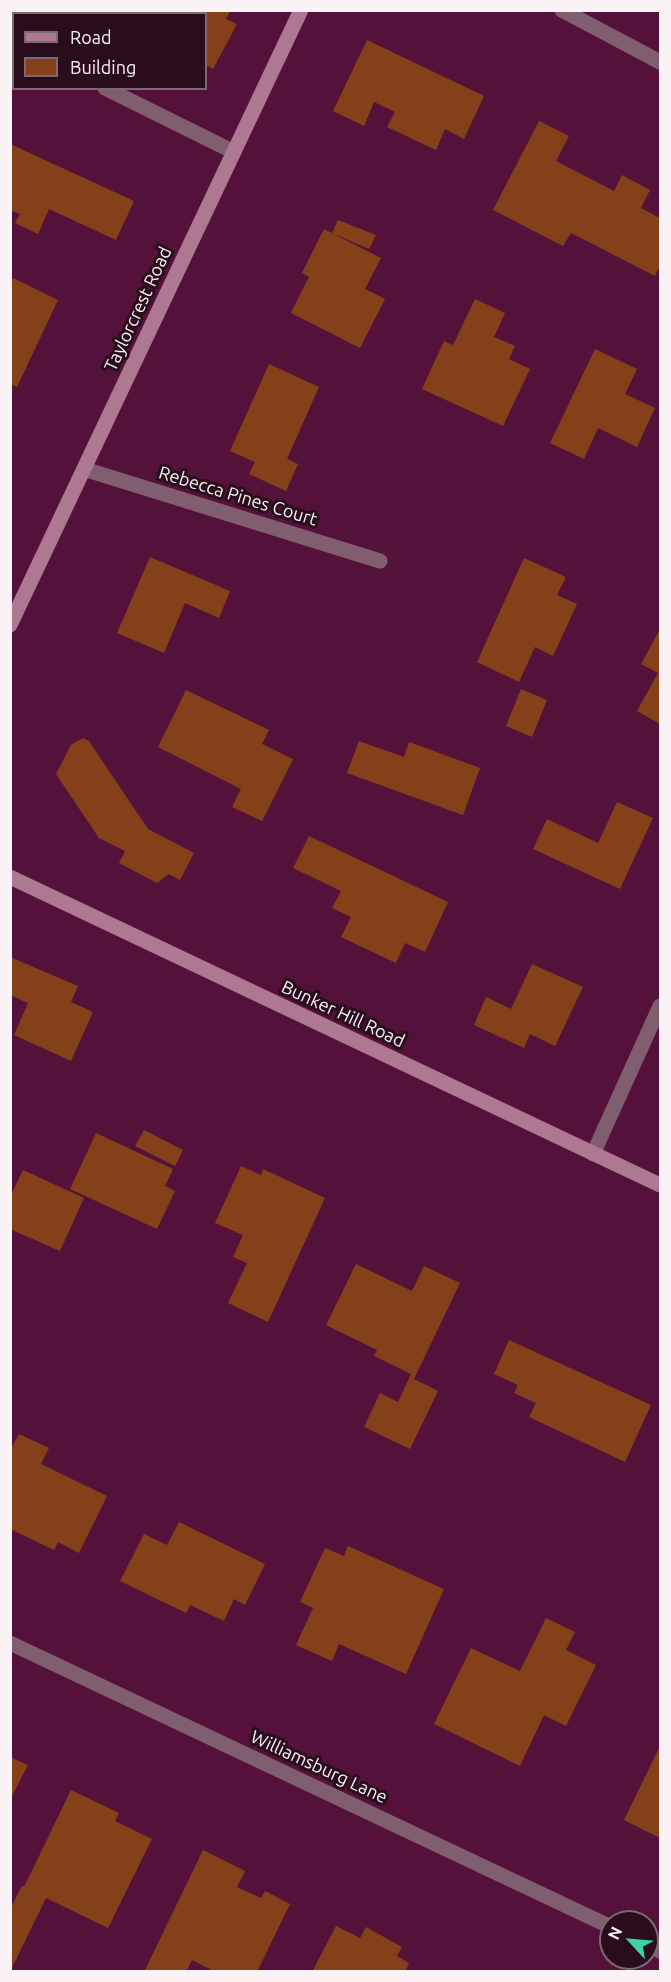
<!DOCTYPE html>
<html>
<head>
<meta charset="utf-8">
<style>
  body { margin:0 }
  #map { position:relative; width:671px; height:1982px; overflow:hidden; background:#54123a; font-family:Ubuntu,sans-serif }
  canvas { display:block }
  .frame { position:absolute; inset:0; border:12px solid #fbf2f6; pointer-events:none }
  .legend { position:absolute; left:12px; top:12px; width:195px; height:78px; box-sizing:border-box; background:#290d1d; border:2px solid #7d6974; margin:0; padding:8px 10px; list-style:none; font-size:18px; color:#fbf2f6 }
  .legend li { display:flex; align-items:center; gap:12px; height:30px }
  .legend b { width:30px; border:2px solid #7d6974 }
  .north { position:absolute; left:599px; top:1910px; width:60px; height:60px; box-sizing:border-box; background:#290d1d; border:2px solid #7d6974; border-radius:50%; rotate:296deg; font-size:16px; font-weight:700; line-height:24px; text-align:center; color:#fbf2f6 }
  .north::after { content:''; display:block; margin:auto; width:21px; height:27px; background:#38d4a6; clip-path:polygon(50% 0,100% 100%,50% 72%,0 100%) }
</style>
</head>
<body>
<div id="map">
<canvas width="671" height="1982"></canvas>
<div class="frame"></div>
<ul class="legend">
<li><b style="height:8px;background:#ae7792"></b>Road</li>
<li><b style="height:16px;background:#844119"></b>Building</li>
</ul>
<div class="north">N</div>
</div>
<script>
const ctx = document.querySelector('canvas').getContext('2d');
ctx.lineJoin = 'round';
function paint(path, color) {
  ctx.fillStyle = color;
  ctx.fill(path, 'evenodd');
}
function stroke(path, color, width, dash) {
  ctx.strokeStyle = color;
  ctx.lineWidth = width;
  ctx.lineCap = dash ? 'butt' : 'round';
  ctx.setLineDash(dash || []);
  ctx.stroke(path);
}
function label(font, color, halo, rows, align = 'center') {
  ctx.font = font + ' Ubuntu,sans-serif';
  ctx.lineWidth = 6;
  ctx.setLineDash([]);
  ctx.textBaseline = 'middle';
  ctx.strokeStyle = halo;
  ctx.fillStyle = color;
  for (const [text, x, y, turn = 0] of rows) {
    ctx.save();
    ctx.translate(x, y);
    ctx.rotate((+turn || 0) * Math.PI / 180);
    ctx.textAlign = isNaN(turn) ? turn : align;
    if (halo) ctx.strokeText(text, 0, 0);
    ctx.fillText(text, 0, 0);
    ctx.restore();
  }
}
paint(new Path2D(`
  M126,10H231L226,19L237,24L213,69L206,65V14H124Z
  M367,40L484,96L464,139L445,129L436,150L387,127L395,112L374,102L364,126L333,111Z
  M539,121L569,136L556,161L614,191L622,175L650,190L641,208L660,218V266L655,276L571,233L563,246L493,210Z
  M10,144L134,201L116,240L49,209L38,234L15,223L20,214L10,210Z
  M338,220L376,235L369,249L332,233Z
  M324,229L381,258L365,289L385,299L360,348L291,313L309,277L302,273Z
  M13,278L58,300L17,387L10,384V283Z
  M475,299L505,313L494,337L515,346L509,359L530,369L503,426L422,389L444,341L453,345Z
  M595,349L637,369L625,394L655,408L637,447L598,428L584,459L550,443Z
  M269,364L319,387L287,459L298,464L286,491L249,474L255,462L230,451Z
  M150,557L230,591L219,618L185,603L164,653L117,633Z
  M524,558L566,577L557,595L577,604L553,656L535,647L519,682L477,662Z
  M660,629V724L637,711L658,673L641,664Z
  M521,689L547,700L532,737L506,726Z
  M186,690L269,730L262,744L293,759L262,821L232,807L241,789L158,747Z
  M83,738L89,741L148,829L194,853L180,880L169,874L157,883L119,863L125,851L99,838L56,774L71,745Z
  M359,741L404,757L409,742L480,768L463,815L347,773Z
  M617,802L653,818L620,889L533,849L547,819L598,843Z
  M309,836L448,902L425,952L405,943L396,963L341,937L351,917L332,908L341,891L293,868Z
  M10,957L78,986L71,1002L93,1012L71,1061L14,1035L28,1003L10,995Z
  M532,964L583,987L555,1046L530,1034L524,1048L474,1025L486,997L511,1009Z
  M144,1130L183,1150L175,1166L135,1146Z
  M96,1133L173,1169L165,1186L175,1191L157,1229L70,1189Z
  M241,1166L261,1175L263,1169L325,1198L268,1322L228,1303L247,1263L233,1257L243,1235L215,1223Z
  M23,1170L84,1198L60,1251L10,1229V1197Z
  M356,1264L412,1291L424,1266L460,1283L414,1379L438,1391L410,1449L364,1427L380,1393L398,1402L411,1374L374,1356L377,1350L326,1325Z
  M509,1340L651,1405L625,1462L529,1417L536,1403L514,1393L518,1385L494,1374Z
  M19,1434L49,1448L41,1464L107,1496L79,1553L58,1542L54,1550L10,1529V1450Z
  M179,1522L265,1564L245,1605L234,1599L224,1621L190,1605L186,1613L120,1581L144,1534L167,1545Z
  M348,1546L444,1589L406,1674L339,1644L332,1661L296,1645L313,1608L300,1602L325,1548L344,1556Z
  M546,1618L575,1632L566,1650L596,1665L566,1726L544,1715L520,1766L434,1724L471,1648L520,1671Z
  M660,1746V1838L624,1820Z
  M10,1757L28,1765L10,1800Z
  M71,1790L119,1813L115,1821L152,1839L108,1928L46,1898L10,1972V1909L22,1886L24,1887Z
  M203,1850L245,1871L237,1887L261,1898L265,1891L290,1904L257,1972H216L192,1960L186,1972H144Z
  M336,1926L360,1938L366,1927L402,1947L397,1956L409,1963L405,1972H312Z`), '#844119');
stroke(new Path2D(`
  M562,10L660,62
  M10,45L14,46
  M105,88L234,152
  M84,469L380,561
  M593,1154L660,1006
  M10,1643L611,1927
  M647,1944L660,1951`), '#815e6f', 15);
stroke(new Path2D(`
  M10,625L301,10
  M10,877L660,1185`), '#ae7792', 15);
label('18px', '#fbf2f6', '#290d1d', [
  ["Taylorcrest Road",138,309,-65],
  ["Rebecca Pines Court",238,496,17],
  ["Bunker Hill Road",343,1014,25],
  ["Williamsburg Lane",319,1767,25]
]);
</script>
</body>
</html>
